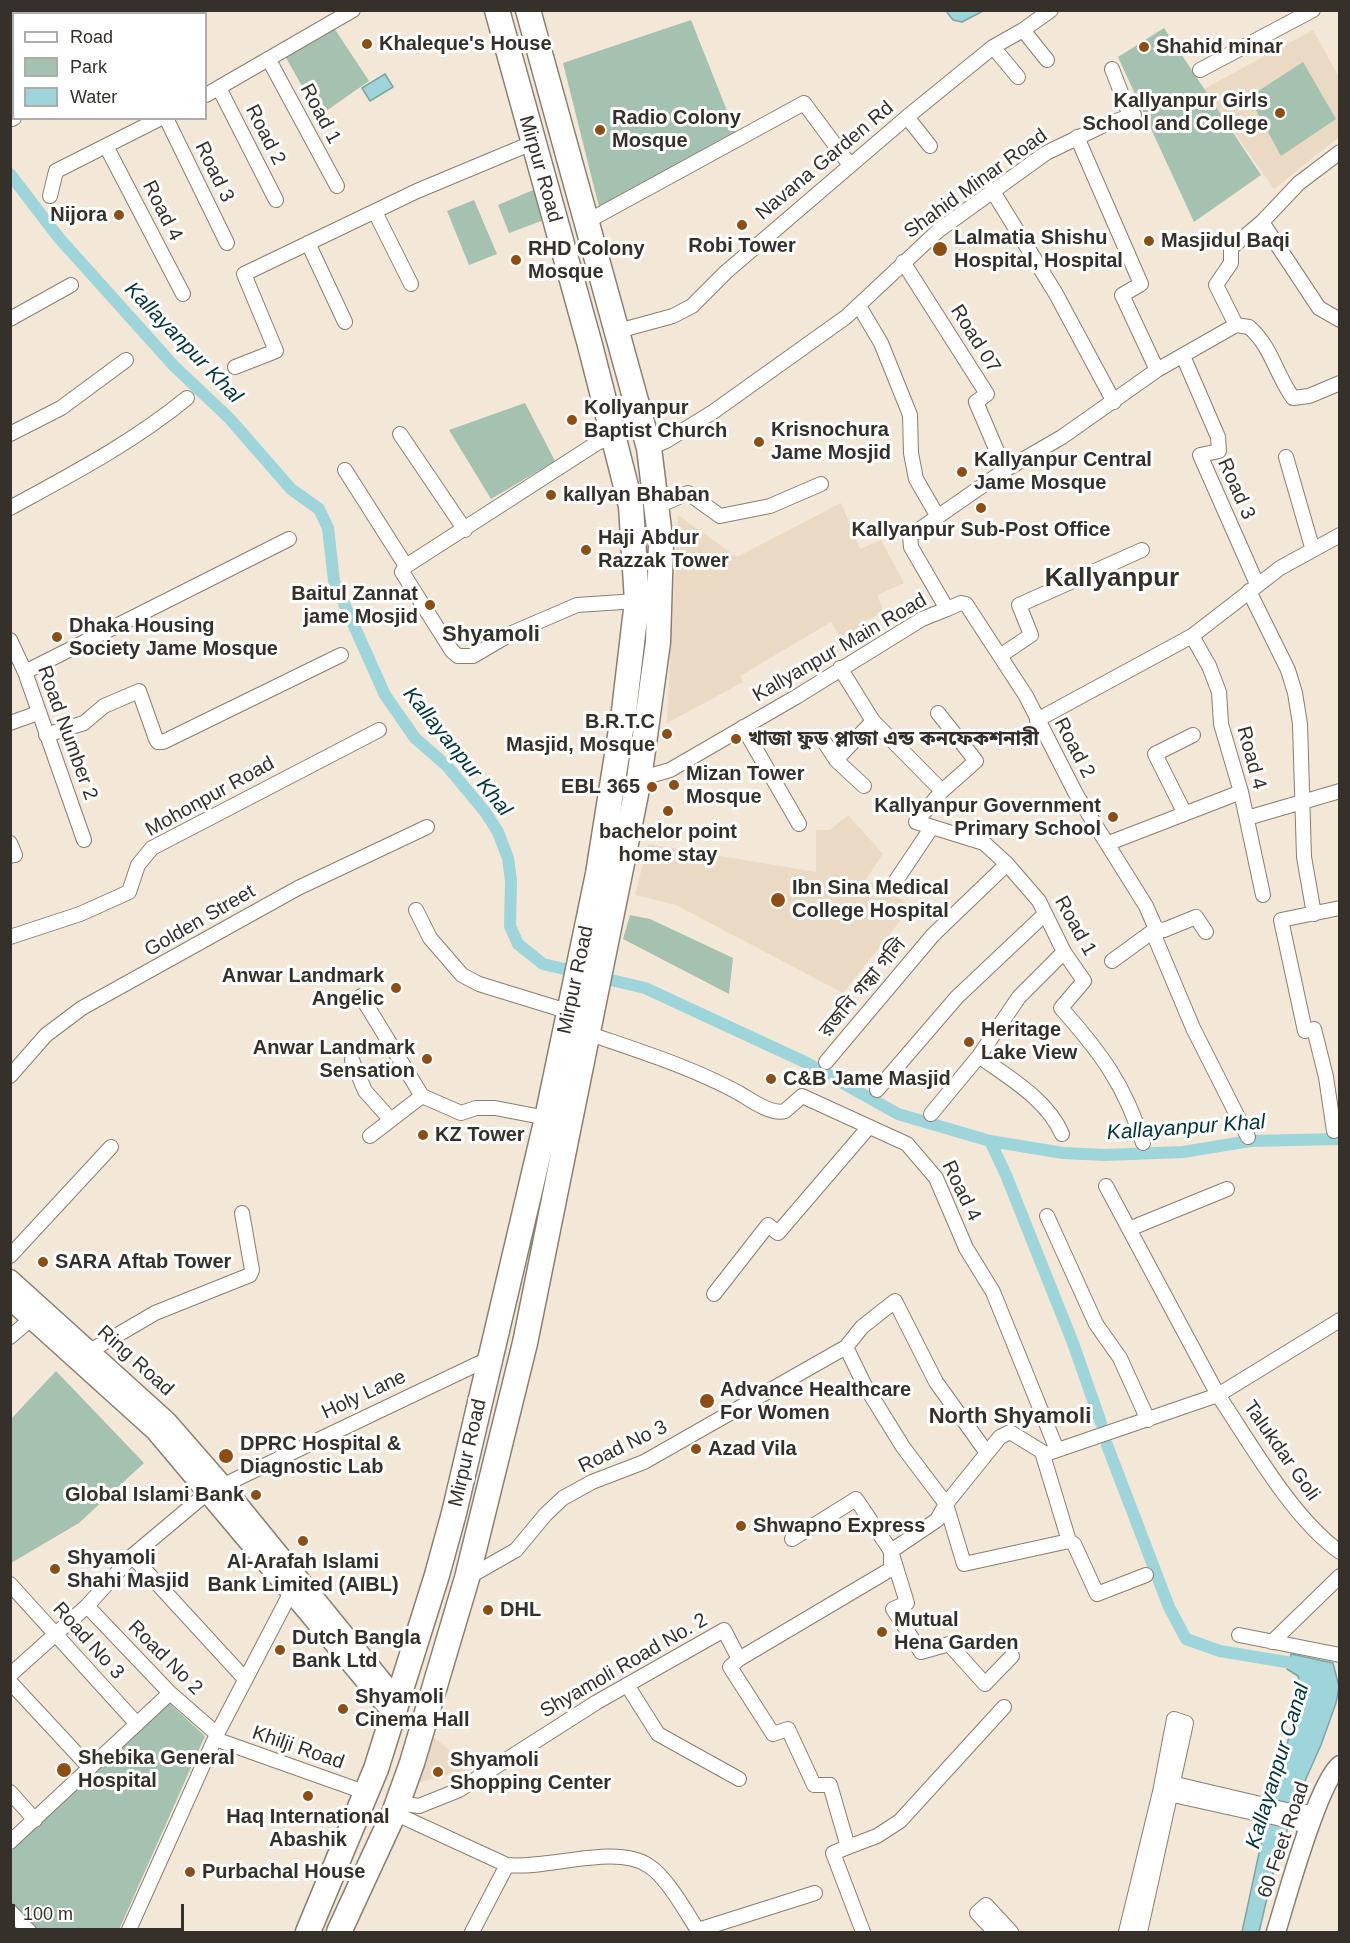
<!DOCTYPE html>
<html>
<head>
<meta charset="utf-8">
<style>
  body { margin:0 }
  #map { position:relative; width:1350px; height:1943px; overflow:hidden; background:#f3e7d7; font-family:Helvetica,sans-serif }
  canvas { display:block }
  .frame { position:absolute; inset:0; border:12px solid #35302a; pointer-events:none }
  .legend { position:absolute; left:12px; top:12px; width:195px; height:108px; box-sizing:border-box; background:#fff; border:2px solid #aeacaa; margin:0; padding:8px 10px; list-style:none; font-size:18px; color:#35302a }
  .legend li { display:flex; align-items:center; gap:12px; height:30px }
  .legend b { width:30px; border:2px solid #aeacaa }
  .scale { position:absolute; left:12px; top:1904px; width:172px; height:27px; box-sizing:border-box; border:3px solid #35302a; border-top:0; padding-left:8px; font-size:18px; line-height:21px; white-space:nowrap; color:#35302a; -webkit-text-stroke:4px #fff; paint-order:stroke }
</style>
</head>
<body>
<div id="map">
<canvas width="1350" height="1943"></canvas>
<div class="frame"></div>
<ul class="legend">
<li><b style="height:8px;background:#fff"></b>Road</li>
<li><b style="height:16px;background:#a5c1b0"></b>Park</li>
<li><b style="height:16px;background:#9ed5da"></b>Water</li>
</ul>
<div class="scale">100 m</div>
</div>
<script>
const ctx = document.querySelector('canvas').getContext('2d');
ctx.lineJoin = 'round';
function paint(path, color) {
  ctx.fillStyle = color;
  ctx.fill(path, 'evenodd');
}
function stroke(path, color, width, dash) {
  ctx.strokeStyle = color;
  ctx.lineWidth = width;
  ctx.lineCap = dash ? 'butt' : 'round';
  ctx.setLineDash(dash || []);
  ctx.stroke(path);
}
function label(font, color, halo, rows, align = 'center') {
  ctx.font = font + ' Helvetica,"Noto Sans Bengali",sans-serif';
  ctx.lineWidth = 6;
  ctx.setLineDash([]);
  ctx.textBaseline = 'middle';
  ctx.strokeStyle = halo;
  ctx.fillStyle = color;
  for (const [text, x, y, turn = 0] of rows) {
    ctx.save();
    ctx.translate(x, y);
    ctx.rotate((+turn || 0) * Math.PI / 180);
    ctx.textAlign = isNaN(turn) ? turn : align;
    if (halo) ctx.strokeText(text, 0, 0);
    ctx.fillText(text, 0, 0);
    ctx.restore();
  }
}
paint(new Path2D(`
  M1313,30L1339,77V137L1274,189L1204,89Z
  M841,503L860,549L881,540L904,583L877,595L884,612L858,624L864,638L846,647L831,622L740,676L743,682L667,723L678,515L737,557Z
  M848,815L883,854L866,879L912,906L843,993L676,905L635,895L648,844L816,872V830H830Z
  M434,1737L470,1769L416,1783Z`), '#ead9c3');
paint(new Path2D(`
  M691,20L737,136L600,211L563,63Z
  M334,28L369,81L319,116L285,56Z
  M1164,28L1261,175L1194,222L1118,57Z
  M1303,62L1336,119L1281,156L1249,97Z
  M533,190L544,220L509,233L498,205Z
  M474,200L497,254L469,265L447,211Z
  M525,403L555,461L491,499L449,430Z
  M630,915L650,919L733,958L729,994L623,939Z
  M56,1371L144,1463L79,1523L11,1563V1419Z
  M168,1702L205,1736L118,1932H37L11,1904V1851Z`), '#a5c1b0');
const water = new Path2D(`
  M946,11H983L962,22L953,20Z
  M385,74L393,87L370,101L362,88Z
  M1291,1654L1333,1663L1339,1687L1336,1703L1321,1745L1300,1792L1273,1873L1259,1932H1242L1264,1830L1301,1692L1298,1676L1287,1669Z`);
paint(water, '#9ed5da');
stroke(water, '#7ea4a5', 1.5);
stroke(new Path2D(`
  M10,174L59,238L174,366L229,418L291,489L319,509L328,528L334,581L385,695L415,738L447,766L486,813L498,832L508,858L511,881L510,926L518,944L543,964L645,988L807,1063L898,1114L990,1141L1063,1153L1105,1155L1183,1152L1250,1141L1340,1139
  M990,1141L1006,1175L1073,1343L1101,1423
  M1107,1445L1169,1607L1186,1639L1220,1651L1304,1665`), '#9ed5da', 12);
const street = new Path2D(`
  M171,14L176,10
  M1023,30L1051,10
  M993,47L1018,77
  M269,60L337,186
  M1112,69L1130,116
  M1200,70L1313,10
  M219,88L276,200
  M206,95L353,10
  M907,117L930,146
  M166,118L227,243
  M12,119L14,118
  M1077,137L1141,284L1122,295L1157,370
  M106,146L183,294
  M992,190L1056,294L1114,402
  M50,196L56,171L161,118
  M375,212L411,284
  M586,222L804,103L850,165
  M1262,222L1319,308L1340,320
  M308,243L345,322
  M903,262L987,394L976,402L1005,470
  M859,306L881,343L910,415L911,453L916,479L938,517
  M10,319L71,285
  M1236,325L1216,285L1231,263V248L1262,222L1299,183L1340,152
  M618,331L673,316L692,306L726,272L907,117L993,47L1023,30L1047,60
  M1183,356L1218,437L1219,451L1200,455L1257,584
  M235,367L276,351L244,274L417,191L532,143
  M10,434L61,408L126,360
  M400,434L465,530
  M614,436L597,443L406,566L402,572L452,651L458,656H473L512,633L577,605L637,601
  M649,448L666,441L713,412L846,317L939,230L1046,153L1104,125L1134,115
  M1286,457L1312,547
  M345,470L406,566
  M658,506L688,493L720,516L770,506L821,484
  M10,508C72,474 132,443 187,398
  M1249,591L1288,670L1295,693L1300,724L1304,857L1314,914
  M947,609L961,603L966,604L1026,696L1076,794L1146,906L1156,929V940L1193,1028L1248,1137
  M1192,636L1209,666L1219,692L1221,724L1241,792L1263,895
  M10,640L25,672L84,840
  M1000,656L1031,635L1019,605L1142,550
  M840,668L873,721L942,791L916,822L984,843L1007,864L1039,901L1064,952L1084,981L1061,1008C1101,1053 1125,1085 1143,1143
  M25,672L289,539
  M938,713L976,761L942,791
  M1037,720L1192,636L1280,568L1340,535
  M10,723L38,713
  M743,727L799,824
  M46,735L84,723L104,706L139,691L156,739L158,742H163L341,655
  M825,743L836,760L864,786
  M836,760L873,721
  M639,779L670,770L796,697L922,619L947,609L911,547L910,536L1005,470L1062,437L1157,370L1236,325L1249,327C1272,347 1276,375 1293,398L1309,396L1340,383
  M1184,812L1155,754L1193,735
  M1247,818L1340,791
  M10,843L15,855L10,856
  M1109,843L1241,792
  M893,885L932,827
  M416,910L430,938L462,975L479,984L570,1012
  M10,937L80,914L129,892L138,865L152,848L379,730
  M1112,961L1156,929L1164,930L1196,917L1206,932
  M361,996L422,1096
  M587,1033C639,1051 691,1067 739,1093C751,1100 771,1115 785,1111L802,1096L907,1144L936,1178L966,1248L993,1292L1057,1450
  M979,1056C1009,1078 1047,1099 1062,1134
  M352,1060L365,1091L391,1120
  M826,1062L933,935L1007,864
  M10,1076L46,1035L82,1008L298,888L427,827
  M877,1090L957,997L1045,914
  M422,1096L461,1113L476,1108H495L547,1118
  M931,1114L979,1056L1019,997L1064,952
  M1334,1131L1326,1077L1314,1029L1305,1031L1281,920L1340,908
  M370,1136L422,1096
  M1106,1186L1129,1229
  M1227,1189L1129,1229L1218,1395L1340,1320
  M1047,1216L1096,1324L1120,1358L1148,1420
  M10,1256L111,1147
  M714,1294L768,1225L778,1233L868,1128
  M10,1337L37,1314
  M846,1347L864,1384L903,1447L946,1504L964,1564L1069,1541
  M90,1351L155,1313L250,1275L252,1270L242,1213
  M1042,1452L1069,1541L1074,1544L1097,1594L1146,1575
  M792,1539L856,1499L891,1551L907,1603L893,1609L921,1652L949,1644L985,1684L1012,1656
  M132,1556L245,1679
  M467,1578L516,1550L545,1515L563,1498L592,1482L644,1462L846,1347L862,1327L895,1301L936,1382L987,1453
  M10,1584L137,1724
  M87,1606L170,1693L217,1734
  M1239,1635L1340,1655
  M1272,1642L1340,1576
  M739,1659L730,1667L773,1734L788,1729L814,1785H830L848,1847L833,1853L863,1932
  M10,1675L87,1606L132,1556L207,1493L490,1358
  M10,1682L90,1768
  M627,1685L658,1734L739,1779
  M215,1739L367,1793
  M1167,1782L1299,1813L1315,1811
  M10,1792L35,1820
  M1164,1793L1295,1822L1310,1829
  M397,1803L419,1806L459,1790L597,1702L724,1630L739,1659L891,1569V1551L937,1520L946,1504L1000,1437L1010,1432L1046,1454L1218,1395C1251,1444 1292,1518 1340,1552
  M394,1813L507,1865
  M10,1842L170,1693
  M848,1847L877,1836L900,1821L1004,1707
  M10,1911L30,1932
  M698,1930L815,1893
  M128,1932L217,1734L290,1594
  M472,1932L507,1865C547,1870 616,1843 649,1866C667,1877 687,1914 699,1932
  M995,1932L977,1913L986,1905L1011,1932
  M1126,1932L1160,1792L1174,1719L1186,1723L1140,1932`);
const secondary = new Path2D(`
  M10,1279L167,1421L222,1484L397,1699
  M10,1300L155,1431L392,1713
  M1276,1932C1286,1900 1318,1782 1340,1765`);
const highway = new Path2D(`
  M308,1932L376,1769L437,1575L454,1513L547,1118L598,874L624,711L637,601L631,506L590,345L497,10
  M339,1932L394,1813L412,1763L467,1578L525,1343L639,779L658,642L661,545L649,448L528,10`);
stroke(street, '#897e6f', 16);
stroke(secondary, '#897e6f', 21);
stroke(highway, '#897e6f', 27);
stroke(street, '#fff', 14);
stroke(secondary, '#fff', 18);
stroke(highway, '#fff', 24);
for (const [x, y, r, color] of [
  [367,44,6,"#8d4e14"],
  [1144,47,6,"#8d4e14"],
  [1280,113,6,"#8d4e14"],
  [600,130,6,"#8d4e14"],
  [119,215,6,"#8d4e14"],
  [742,225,6,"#8d4e14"],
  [1149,241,6,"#8d4e14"],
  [940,249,8,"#8d4e14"],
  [516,260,6,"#8d4e14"],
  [572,420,6,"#8d4e14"],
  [759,442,6,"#8d4e14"],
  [962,472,6,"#8d4e14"],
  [551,495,6,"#8d4e14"],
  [981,508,6,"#8d4e14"],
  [586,550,6,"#8d4e14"],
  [430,605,6,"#8d4e14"],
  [57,637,6,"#8d4e14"],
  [667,734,6,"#8d4e14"],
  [736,739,6,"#8d4e14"],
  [674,785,6,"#8d4e14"],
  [652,787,6,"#8d4e14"],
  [668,811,6,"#8d4e14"],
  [1113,817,6,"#8d4e14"],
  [778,900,8,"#8d4e14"],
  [396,988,6,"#8d4e14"],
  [969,1042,6,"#8d4e14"],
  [427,1059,6,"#8d4e14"],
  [771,1079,6,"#8d4e14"],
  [423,1135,6,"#8d4e14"],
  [43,1262,6,"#8d4e14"],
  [707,1401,8,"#8d4e14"],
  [696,1449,6,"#8d4e14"],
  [226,1456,8,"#8d4e14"],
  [256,1495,6,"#8d4e14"],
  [741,1526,6,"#8d4e14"],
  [303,1541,6,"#8d4e14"],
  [55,1569,6,"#8d4e14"],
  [488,1610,6,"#8d4e14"],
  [882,1632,6,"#8d4e14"],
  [280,1650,6,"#8d4e14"],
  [343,1709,6,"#8d4e14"],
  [64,1770,8,"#8d4e14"],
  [438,1772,6,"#8d4e14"],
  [308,1796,6,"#8d4e14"],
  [190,1872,6,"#8d4e14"]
]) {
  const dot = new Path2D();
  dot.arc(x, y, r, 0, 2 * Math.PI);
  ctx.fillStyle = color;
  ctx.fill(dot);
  stroke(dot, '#fff', 2);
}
label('bold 20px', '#35302a', '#fff', [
  ["Khaleque's House",379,44],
  ["Shahid minar",1156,47],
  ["Kallyanpur Girls",1268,101,"right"],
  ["School and College",1268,124,"right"],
  ["Radio Colony",612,118],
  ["Mosque",612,141],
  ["Nijora",107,215,"right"],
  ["Lalmatia Shishu",954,238],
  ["Hospital, Hospital",954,261],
  ["Masjidul Baqi",1161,241],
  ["Robi Tower",742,246,"center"],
  ["RHD Colony",528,249],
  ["Mosque",528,272],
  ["Kollyanpur",584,408],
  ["Baptist Church",584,431],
  ["Krisnochura",771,430],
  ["Jame Mosjid",771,453],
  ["Kallyanpur Central",974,460],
  ["Jame Mosque",974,483],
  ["kallyan Bhaban",563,495],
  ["Kallyanpur Sub-Post Office",981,530,"center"],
  ["Haji Abdur",598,538],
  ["Razzak Tower",598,561],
  ["Baitul Zannat",418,594,"right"],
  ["jame Mosjid",418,617,"right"],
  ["Dhaka Housing",69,626],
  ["Society Jame Mosque",69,649],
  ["B.R.T.C",655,722,"right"],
  ["Masjid, Mosque",655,745,"right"],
  ["খাজা ফুড প্লাজা এন্ড কনফেকশনারী",748,739],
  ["Mizan Tower",686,774],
  ["Mosque",686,797],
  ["EBL 365",640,787,"right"],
  ["Kallyanpur Government",1101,806,"right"],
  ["Primary School",1101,829,"right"],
  ["bachelor point",668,832,"center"],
  ["home stay",668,855,"center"],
  ["Ibn Sina Medical",792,888],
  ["College Hospital",792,911],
  ["Anwar Landmark",384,976,"right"],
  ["Angelic",384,999,"right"],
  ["Heritage",981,1030],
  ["Lake View",981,1053],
  ["Anwar Landmark",415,1048,"right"],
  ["Sensation",415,1071,"right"],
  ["C&B Jame Masjid",783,1079],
  ["KZ Tower",435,1135],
  ["SARA Aftab Tower",55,1262],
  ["Advance Healthcare",720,1390],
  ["For Women",720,1413],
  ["DPRC Hospital &",240,1444],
  ["Diagnostic Lab",240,1467],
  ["Azad Vila",708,1449],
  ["Global Islami Bank",244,1495,"right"],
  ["Shwapno Express",753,1526],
  ["Shyamoli",67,1558],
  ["Shahi Masjid",67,1581],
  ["Al-Arafah Islami",303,1562,"center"],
  ["Bank Limited (AIBL)",303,1585,"center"],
  ["DHL",500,1610],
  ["Mutual",894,1620],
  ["Hena Garden",894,1643],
  ["Dutch Bangla",292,1638],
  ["Bank Ltd",292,1661],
  ["Shyamoli",355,1697],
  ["Cinema Hall",355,1720],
  ["Shebika General",78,1758],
  ["Hospital",78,1781],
  ["Shyamoli",450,1760],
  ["Shopping Center",450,1783],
  ["Haq International",308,1817,"center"],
  ["Abashik",308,1840,"center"],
  ["Purbachal House",202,1872]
], 'left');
label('20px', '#35302a', '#fff', [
  ["Road 1",320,114,62],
  ["Road 2",265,135,63],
  ["Navana Garden Rd",825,161,-40],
  ["Mirpur Road",540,169,74],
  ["Road 3",214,172,64],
  ["Shahid Minar Road",976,184,-36],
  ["Road 4",162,211,63],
  ["Road 07",975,339,58],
  ["Road 3",1236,489,66],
  ["Kallyanpur Main Road",840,648,-30],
  ["Road Number 2",67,733,70],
  ["Road 2",1074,748,62],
  ["Road 4",1251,758,75],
  ["Mohonpur Road",210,797,-29],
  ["Golden Street",200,921,-30],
  ["Road 1",1075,926,61],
  ["Mirpur Road",576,980,-78],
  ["রজনি গন্ধা গলি",863,988,-50],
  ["Road 4",961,1191,64],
  ["Ring Road",135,1361,42],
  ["Holy Lane",364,1395,-25],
  ["Road No 3",623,1447,-26],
  ["Talukdar Goli",1281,1451,55],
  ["Mirpur Road",468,1453,-77],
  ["Road No 3",88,1641,48],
  ["Road No 2",165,1658,45],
  ["Shyamoli Road No. 2",624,1666,-30],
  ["Khilji Road",298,1748,19],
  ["60 Feet Road",1284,1840,-71]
]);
label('italic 21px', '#00353a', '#fff', [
  ["Kallayanpur Khal",183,343,46],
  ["Kallayanpur Khal",457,752,51],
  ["Kallayanpur Khal",1186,1128,-4],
  ["Kallayanpur Canal",1278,1766,-73]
]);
label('bold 22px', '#35302a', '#fff', [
  ["Shyamoli",491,635],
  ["North Shyamoli",1010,1417]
]);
label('bold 26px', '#35302a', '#fff', [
  ["Kallyanpur",1112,579]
]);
</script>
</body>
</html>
